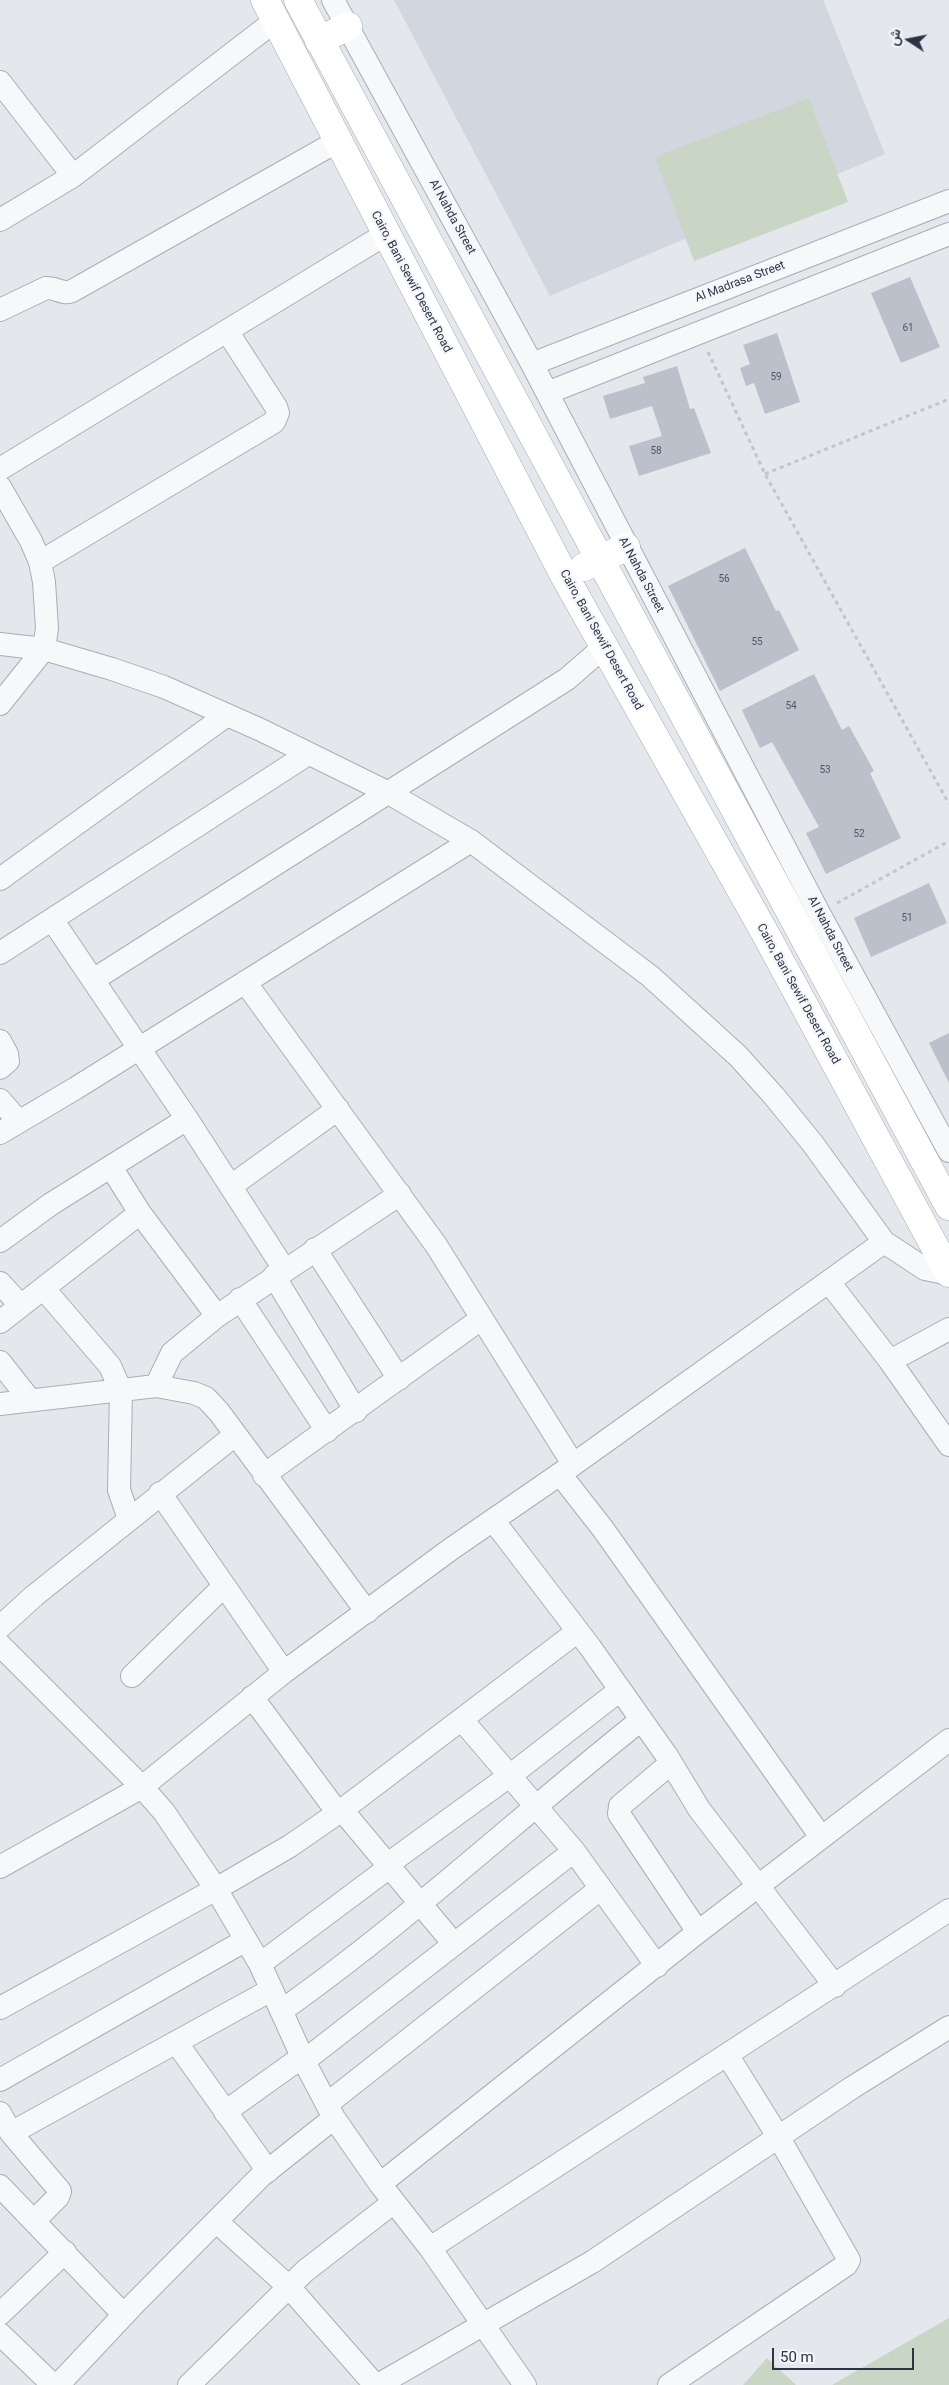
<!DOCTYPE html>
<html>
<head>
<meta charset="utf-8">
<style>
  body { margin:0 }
  #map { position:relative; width:949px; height:2385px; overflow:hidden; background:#e4e7ec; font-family:Roboto,Vazirmatn,sans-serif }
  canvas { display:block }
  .north { position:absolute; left:884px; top:15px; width:50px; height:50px; -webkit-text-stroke:4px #f4f6f9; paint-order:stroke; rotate:281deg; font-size:14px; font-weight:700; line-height:20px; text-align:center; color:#2b3445 }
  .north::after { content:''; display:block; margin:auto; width:18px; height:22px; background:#2b3445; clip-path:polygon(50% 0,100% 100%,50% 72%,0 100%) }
  .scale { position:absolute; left:772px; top:2348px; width:142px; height:22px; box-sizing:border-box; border:2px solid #2b3445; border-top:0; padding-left:6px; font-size:15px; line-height:18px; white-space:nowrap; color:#2b3445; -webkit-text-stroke:4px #f4f6f9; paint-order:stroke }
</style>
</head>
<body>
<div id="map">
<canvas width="949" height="2385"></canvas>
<div class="north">ش</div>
<div class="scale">50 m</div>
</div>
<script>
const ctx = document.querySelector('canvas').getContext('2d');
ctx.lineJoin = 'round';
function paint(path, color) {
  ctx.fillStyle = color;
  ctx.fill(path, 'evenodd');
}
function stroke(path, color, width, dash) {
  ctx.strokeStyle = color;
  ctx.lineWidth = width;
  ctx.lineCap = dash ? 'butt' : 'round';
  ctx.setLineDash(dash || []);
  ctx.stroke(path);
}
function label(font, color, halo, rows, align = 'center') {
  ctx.font = font + ' Roboto,sans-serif';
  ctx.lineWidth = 4.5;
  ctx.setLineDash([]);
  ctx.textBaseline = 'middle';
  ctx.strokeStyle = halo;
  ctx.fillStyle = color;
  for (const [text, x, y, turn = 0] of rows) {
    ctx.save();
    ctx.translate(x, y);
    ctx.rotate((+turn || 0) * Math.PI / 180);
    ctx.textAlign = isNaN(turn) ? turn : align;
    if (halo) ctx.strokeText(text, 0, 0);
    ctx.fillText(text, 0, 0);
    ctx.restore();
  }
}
paint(new Path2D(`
  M394,0H823L885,154L550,296Z`), '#d2d6de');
paint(new Path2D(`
  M809,98L848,202L694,261L655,157Z
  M949,2318V2385H832Z
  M767,2358L796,2385H743Z`), '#c9d6c5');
paint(new Path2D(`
  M910,277L940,347L901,363L871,293Z
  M777,333L800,402L765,414L754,383L746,386L740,368L750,364L743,345Z
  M677,366L690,409L694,408L711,453L639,476L629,446L662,436L652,406L610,419L603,396L645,383L643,377Z
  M745,548L776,611L779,610L799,650L720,691L668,586Z
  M814,674L842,730L849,726L874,771L870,773L901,838L826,874L806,833L819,827L772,742L760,748L742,710Z
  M929,883L947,923L871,957L854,918Z
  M949,1033V1083L929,1043Z`), '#bbc0ca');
const street = new Path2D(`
  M333,0L532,364L819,913L949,1151
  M0,82L73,176
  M0,220L73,176L276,20
  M0,310L46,288C56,287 62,295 72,291L338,141
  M532,364L949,201
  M547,393L949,234
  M0,469L386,234
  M0,487L31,541L40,562L44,582L47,628L44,649L0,704
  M40,562L274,422L278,413L276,407L227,331
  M0,644L44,649L112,669L164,687L261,730L387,792L471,841L650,976L738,1056L774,1096L813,1144L884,1242L925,1269L949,1274
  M0,879L227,715
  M53,921L187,1119L284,1269
  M0,953L308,754
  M93,980L567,679L605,646
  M245,982L436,1245L573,1464
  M0,1041L7,1054L8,1061L0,1068
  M0,1100L19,1122
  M0,1133L76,1088L471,841
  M111,1167L140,1213L217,1316
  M231,1186L338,1109
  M0,1241L51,1204L187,1119
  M315,1249L399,1379
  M274,1276L356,1411
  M829,1282L890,1361L949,1329
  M0,1283L21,1306
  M44,1289L110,1366L121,1391L119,1490L129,1519
  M240,1299L327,1431
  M0,1322L140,1213
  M890,1361L949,1445
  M0,1362L30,1400
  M156,1386L172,1353L217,1316L400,1194
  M0,1404L156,1386L194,1393L206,1398L219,1412L367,1612
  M560,1474L603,1529L821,1837
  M264,1475L481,1319
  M160,1493L284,1672
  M493,1520L590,1647L667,1756L699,1809L835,1986
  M0,1627L34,1596L235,1435
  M0,1645L142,1787L164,1812L216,1889L260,1964L304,2061L334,2118L380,2184L430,2248L525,2385
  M132,1676L224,1586
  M252,1697L338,1813
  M462,1720L574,1851L657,1966
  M671,1763L620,1806L619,1814L698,1932
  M342,1810L454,1944
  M388,1864L516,1771L620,1690
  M0,1867L142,1787L284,1672L451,1549L560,1474L884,1242
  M260,1964L391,1866
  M0,2008L216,1889L290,1846L342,1810L578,1631
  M281,2011C407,1922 520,1816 641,1720
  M176,2042L268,2171
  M304,2061L574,1851
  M0,2080L246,1940
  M327,2104L600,1889
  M225,2112L302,2057
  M0,2113L11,2133L60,2191L58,2197L35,2220
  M11,2133L271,1990
  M380,2184L698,1932L949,1740
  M0,2186L124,2315
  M217,2222L289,2287L375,2385
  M430,2248L949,1910
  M0,2314L65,2252
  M0,2334L53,2385
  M58,2385L135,2303L261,2176L334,2118
  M189,2385L305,2271L394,2202
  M378,2385L592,2262L853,2087L949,2027
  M669,2385L846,2265L849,2260L779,2138L728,2056`);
const primary = new Path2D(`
  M265,0L565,577L765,933L949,1273
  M298,0L949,1206
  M319,41L348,26
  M584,567L626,547`);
stroke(street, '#a9aeb7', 24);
stroke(primary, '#a3abb8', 29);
stroke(new Path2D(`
  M708,352L765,474L949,804
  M765,474L949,399
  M837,903L949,841`), '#c2c5cb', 3, [4, 4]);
stroke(street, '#f7f8fa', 22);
stroke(primary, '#fff', 28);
label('10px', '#4f5766', null, [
  ["61",908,328],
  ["59",776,377],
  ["58",656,451],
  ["56",724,579],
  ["55",757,642],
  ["54",791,706],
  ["53",825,770],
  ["52",859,834],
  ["51",907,918]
]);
label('12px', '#2b3445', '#f4f6f9', [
  ["Al Nahda Street",452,217,61],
  ["Cairo, Bani Sewif Desert Road",411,282,62],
  ["Al Madrasa Street",740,282,-21],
  ["Al Nahda Street",641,575,62],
  ["Cairo, Bani Sewif Desert Road",601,640,61],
  ["Al Nahda Street",830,934,62],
  ["Cairo, Bani Sewif Desert Road",798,994,61]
]);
</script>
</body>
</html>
